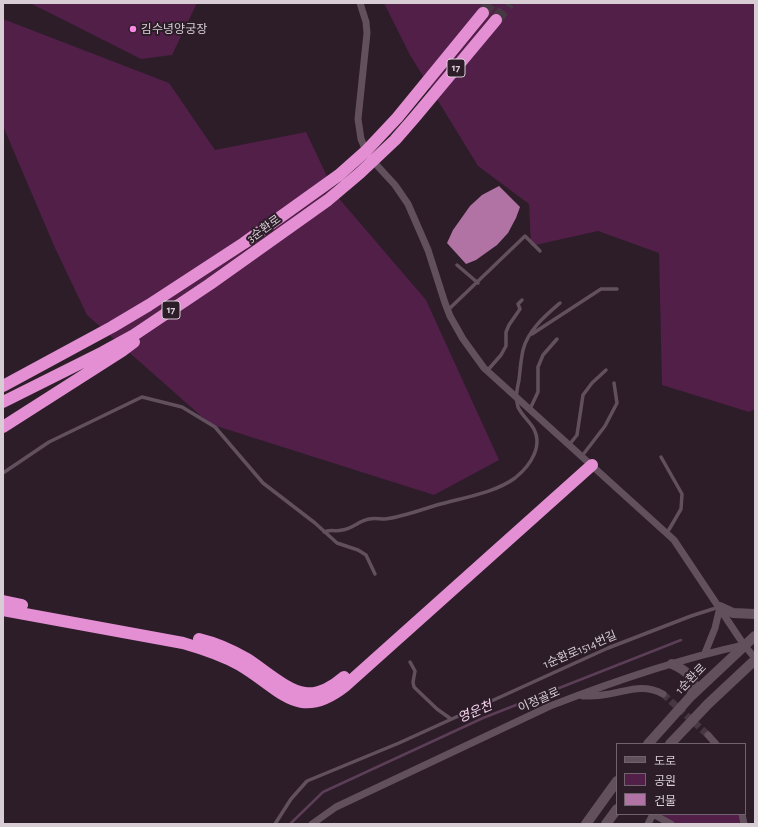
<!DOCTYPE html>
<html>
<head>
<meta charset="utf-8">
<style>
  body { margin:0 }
  #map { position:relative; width:758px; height:827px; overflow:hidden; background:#2c1d29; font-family:"Alegreya Sans","Noto Sans KR",sans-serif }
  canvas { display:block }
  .frame { position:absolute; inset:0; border:4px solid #d8cdd5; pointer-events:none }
  .legend { position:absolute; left:616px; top:743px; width:130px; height:72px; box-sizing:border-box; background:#2c1d29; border:1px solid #71636e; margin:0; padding:5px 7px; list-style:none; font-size:12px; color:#d8cdd5 }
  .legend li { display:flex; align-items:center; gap:8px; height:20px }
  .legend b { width:20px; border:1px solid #71636e }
</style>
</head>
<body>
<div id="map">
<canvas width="758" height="827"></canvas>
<div class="frame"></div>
<ul class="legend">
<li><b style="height:5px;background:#62505d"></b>도로</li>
<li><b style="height:11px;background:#511f48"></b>공원</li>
<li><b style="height:11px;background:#b073a3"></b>건물</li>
</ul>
</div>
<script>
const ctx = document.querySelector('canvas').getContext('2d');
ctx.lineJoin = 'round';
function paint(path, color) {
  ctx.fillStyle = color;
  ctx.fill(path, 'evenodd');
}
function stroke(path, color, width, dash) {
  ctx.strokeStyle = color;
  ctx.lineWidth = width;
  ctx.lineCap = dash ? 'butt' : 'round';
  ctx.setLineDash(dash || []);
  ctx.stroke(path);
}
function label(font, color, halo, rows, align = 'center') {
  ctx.font = font + ' "Alegreya Sans","Noto Sans KR",sans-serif';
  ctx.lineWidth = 4;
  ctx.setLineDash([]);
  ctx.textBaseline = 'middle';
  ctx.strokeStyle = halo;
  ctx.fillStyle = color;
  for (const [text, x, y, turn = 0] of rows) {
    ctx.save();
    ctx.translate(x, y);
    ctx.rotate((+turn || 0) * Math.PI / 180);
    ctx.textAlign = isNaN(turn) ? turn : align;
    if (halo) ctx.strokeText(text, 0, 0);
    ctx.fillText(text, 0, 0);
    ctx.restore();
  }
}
paint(new Path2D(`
  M30,3H197L172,55L141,59Z
  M384,3H755V409L749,412L662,385L659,253L598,231L531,246L529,204L478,166L410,55Z
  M3,19L169,83L215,150L306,132L336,195L426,300L499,460L434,495L210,424L87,315L55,248L3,126Z
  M655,814H739L741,823L673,824Z`), '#511f48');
stroke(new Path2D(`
  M290,824L323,792L483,718L681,640`), '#5c3e57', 2.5);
paint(new Path2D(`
  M499,186L520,207L516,218L508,233L497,245L476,260L466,264L447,243L453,230L470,206L482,195Z`), '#b073a3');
stroke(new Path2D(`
  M663,694L708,735`), '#463743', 7, [7, 3.5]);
stroke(new Path2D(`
  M483,13L491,3
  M496,20L509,3`), '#463743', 12, [12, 6]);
stroke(new Path2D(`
  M457,265L478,283
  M448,310L525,236L540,251
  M532,334L601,289H617
  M487,371L501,355L506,346V332L509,325L520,309L518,304L522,300
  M530,409L538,392V367L543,355L557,339
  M569,445L577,435L583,395L592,383L606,370
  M582,456L605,426L617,403L614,383
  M661,457L682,494L681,509L667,533
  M3,473L49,442L142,397L182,407L215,427L263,483L315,523L337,543L358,550L366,555L375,574
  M324,532C333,529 335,532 342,530C353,529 358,521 369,519C374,518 379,519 385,519C402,517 420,510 437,505C461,498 495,493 515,478C530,466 545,445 532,426C528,420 521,414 518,407C515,398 517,389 519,380C520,370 521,359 523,350C528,330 546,315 560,303
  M410,662L415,671L413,682L414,687L437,709L451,719
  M275,824L291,799L307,781L399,743L608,648L691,616L719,607`), '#62505d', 3.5);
stroke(new Path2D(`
  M360,3L366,22L367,33L358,119L361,139L364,146L372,160L395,185L408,204L428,250L445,303L450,316L463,339L484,368L674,540L744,645L755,658
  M705,653L715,628L720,607
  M583,696C590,696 596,696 602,695C624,693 641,682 663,694
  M708,735L716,744
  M653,814L671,824
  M742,814L744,824
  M312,824L336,807L550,706C612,682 679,659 744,645
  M648,824L653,814`), '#62505d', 7);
stroke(new Path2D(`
  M720,607L733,613L755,614
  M672,664C681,668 694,675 694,687C694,689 692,694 691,696
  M648,744L691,696L755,636
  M670,744L708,704L755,660
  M586,824L617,781
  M606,824L617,809`), '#62505d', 10);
stroke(new Path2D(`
  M3,386L112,327L149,305L244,243L339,175L366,151L397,118L483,13
  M3,402L103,352L134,335L210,284L328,200L360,173L395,140L415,117L496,20
  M3,427L122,351L134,342
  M3,601L22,605
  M3,610L183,643C204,649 222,655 240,665C281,689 298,723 345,686L592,465
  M199,639C216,643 232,650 247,659C263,669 287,691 305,693C319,695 334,686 344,677`), '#e48fd3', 12);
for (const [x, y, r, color] of [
  [133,29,4,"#fb87e5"]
]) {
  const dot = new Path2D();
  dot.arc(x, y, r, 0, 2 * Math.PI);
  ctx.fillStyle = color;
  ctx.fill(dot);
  stroke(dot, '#2c1d29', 1.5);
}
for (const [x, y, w] of [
  [456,68,18],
  [171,310,18]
]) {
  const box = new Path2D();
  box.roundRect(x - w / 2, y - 9, w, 18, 3);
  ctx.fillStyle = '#2c1d29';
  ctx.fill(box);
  stroke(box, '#d8cdd5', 1);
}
label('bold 11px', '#d8cdd5', null, [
  ["17",456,68],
  ["17",171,310]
]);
label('12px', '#d8cdd5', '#2c1d29', [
  ["김수녕양궁장",141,29]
], 'left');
label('12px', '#d8cdd5', '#2c1d29', [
  ["3순환로",264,229,-36],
  ["1순환로1514번길",580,650,-23],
  ["1순환로",691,679,-45],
  ["이정골로",539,700,-24]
]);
label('italic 13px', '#fad7f1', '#2c1d29', [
  ["영운천",475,712,-23]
]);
</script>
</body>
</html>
